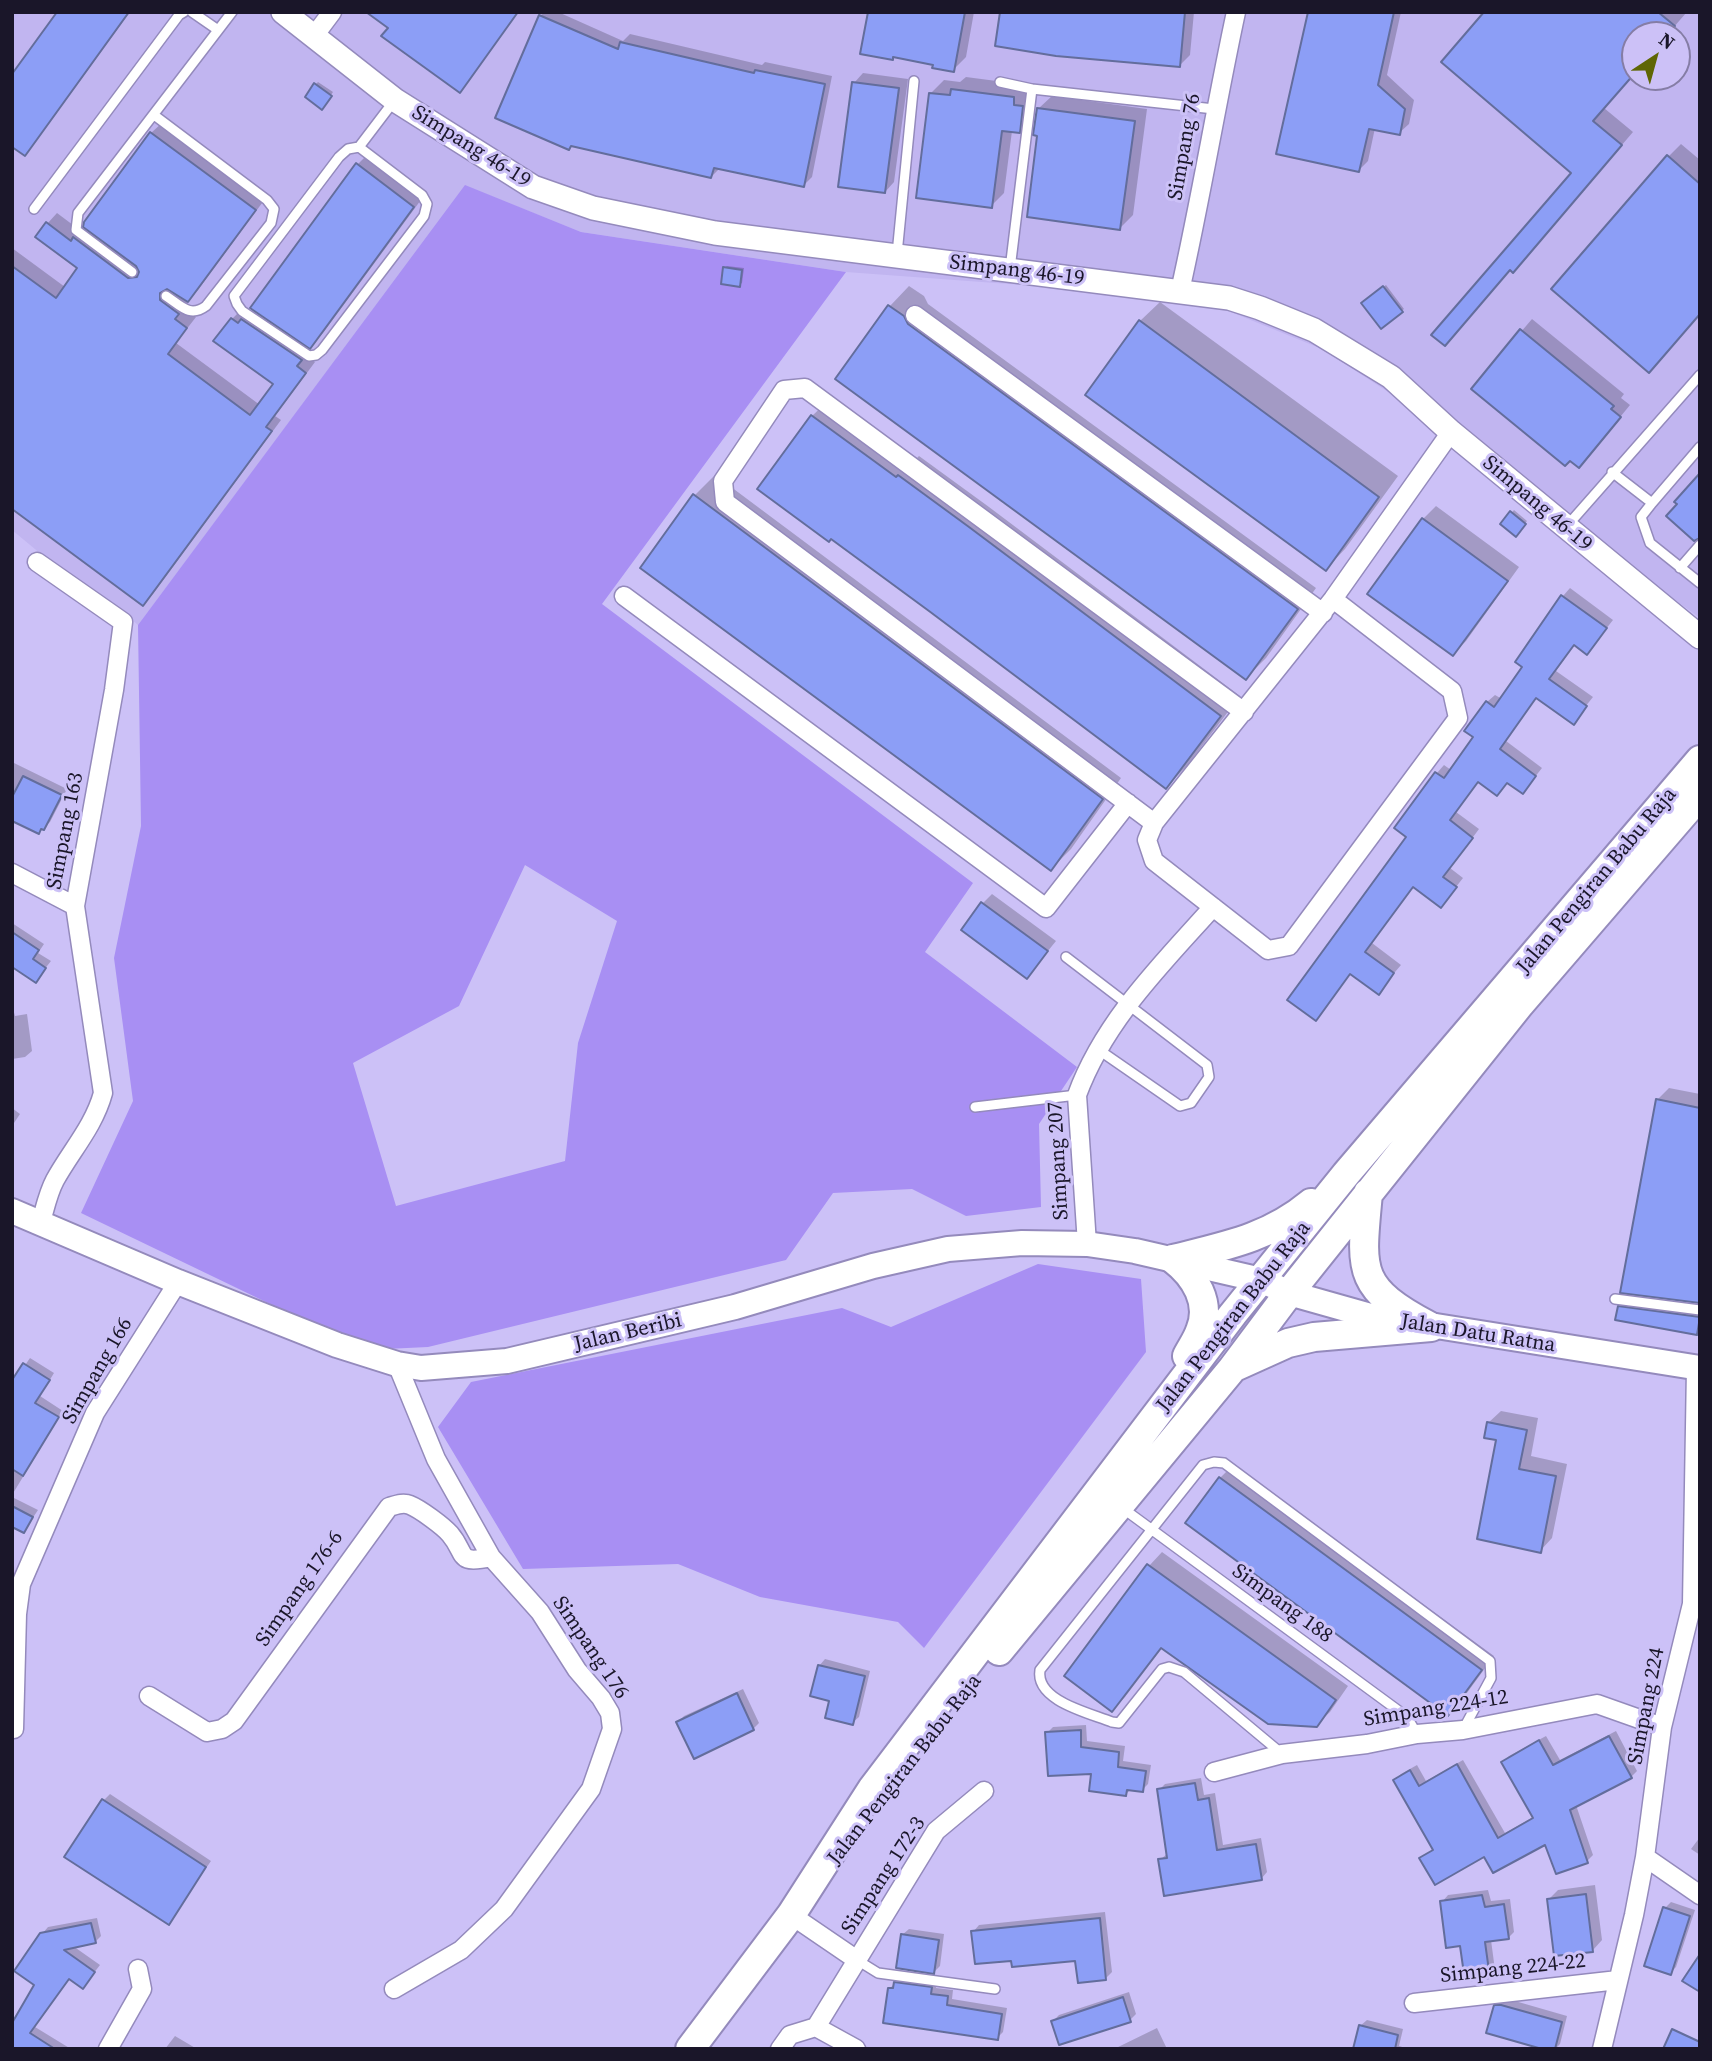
<!DOCTYPE html>
<html>
<head>
<meta charset="utf-8">
<style>
  body { margin:0 }
  #map { position:relative; width:1712px; height:2061px; overflow:hidden; background:#ccc1f7; font-family:"Source Serif 4",serif }
  canvas { display:block }
  .frame { position:absolute; inset:0; border:14px solid #1a1629; pointer-events:none }
  .north { position:absolute; left:1621px; top:21px; width:70px; height:70px; box-sizing:border-box; background:#ccc1f7; border:2px solid #857da5; border-radius:50%; rotate:36deg; font-size:19px; font-weight:700; line-height:28px; text-align:center; color:#1a1629 }
  .north::after { content:''; display:block; margin:auto; width:24px; height:32px; background:#5f6604; clip-path:polygon(50% 0,100% 100%,50% 72%,0 100%) }
</style>
</head>
<body>
<div id="map">
<canvas width="1712" height="2061"></canvas>
<div class="frame"></div>
<div class="north">N</div>
</div>
<script>
const ctx = document.querySelector('canvas').getContext('2d');
ctx.lineJoin = 'round';
function paint(path, color) {
  ctx.fillStyle = color;
  ctx.fill(path, 'evenodd');
}
function stroke(path, color, width, dash) {
  ctx.strokeStyle = color;
  ctx.lineWidth = width;
  ctx.lineCap = dash ? 'butt' : 'round';
  ctx.setLineDash(dash || []);
  ctx.stroke(path);
}
function label(font, color, halo, rows, align = 'center') {
  ctx.font = font + ' "Source Serif 4",serif';
  ctx.lineWidth = 6;
  ctx.setLineDash([]);
  ctx.textBaseline = 'middle';
  ctx.strokeStyle = halo;
  ctx.fillStyle = color;
  for (const [text, x, y, turn = 0] of rows) {
    ctx.save();
    ctx.translate(x, y);
    ctx.rotate((+turn || 0) * Math.PI / 180);
    ctx.textAlign = isNaN(turn) ? turn : align;
    if (halo) ctx.strokeText(text, 0, 0);
    ctx.fillText(text, 0, 0);
    ctx.restore();
  }
}
paint(new Path2D(`
  M12,12H1700V618L1402,401L1322,349L1221,308L1131,293L846,272L581,232L466,186L138,625L130,618L123,622L12,530ZM1635,35H1677V77H1635Z`), '#c1b5f0');
paint(new Path2D(`
  M465,185L581,232L846,272L602,604L973,883L925,952L1077,1067L1039,1124L1041,1207L966,1216L912,1189L833,1193L786,1260L428,1347L386,1349L322,1329L81,1213L133,1101L114,958L141,826L138,625ZM525,865L617,921L578,1043L565,1161L396,1206L353,1063L459,1006Z
  M1038,1264L1141,1279L1146,1352L924,1648L898,1622L760,1597L678,1564L523,1569L438,1427L471,1382L842,1308L891,1327Z`), '#a88ff3');
paint(new Path2D(`
  M59,12H130L34,144L25,153Z
  M545,12H558L623,41L630,34L762,65L765,62L832,76L812,177L804,185L720,168L711,177L573,144L569,148L540,16Z
  M870,12H974L966,57L953,70L935,63L895,56L892,58Z
  M1002,12H1194L1190,55L1179,66Z
  M1309,12H1401L1387,75L1414,100L1409,124L1399,133L1375,128L1368,161L1359,170Z
  M1487,12L1686,13L1667,35H1635V72L1604,108L1633,132L1525,258L1511,269L1457,332L1573,173Z
  M863,73L908,79L894,182L885,192L854,83Z
  M966,77L1027,85L1032,118L1019,131H1012L1004,193L991,206L931,93L944,80L960,82Z
  M318,82L333,92L324,105L316,84Z
  M1052,96L1147,109L1133,215L1120,228L1039,134L1038,109Z
  M162,123L265,199L198,290L186,301L188,303L184,308L196,317L176,343L260,405L275,384L232,319L242,309L249,314L254,309L357,165L370,152L426,193L323,333L309,348L311,349L306,355L315,362L275,416L281,420L153,594L143,604L12,375V248L65,287L80,267L47,224L57,213L81,231L151,133Z
  M1681,144L1700,160V314L1668,157Z
  M727,266L744,268L742,283L739,285L724,268Z
  M1386,285L1404,309L1401,311L1366,301Z
  M909,286L924,296L928,304L1316,588L1266,658L1246,678L837,379L890,306Z
  M1160,302L1398,476L1345,549L1326,569L1140,321Z
  M1532,319L1624,394L1621,398L1630,405L1589,455L1473,388Z
  M832,397L917,458L919,456L989,507L1240,696L1186,767L1166,787L812,416Z
  M715,475L1121,778L1071,849L1051,869L642,568L695,495Z
  M1436,506L1519,567L1466,641L1453,654L1423,519Z
  M1514,510L1527,521L1516,534L1503,523Z
  M1570,588L1613,620L1587,653L1575,644L1556,671L1593,697L1573,722L1537,697L1506,741L1542,768L1523,792L1508,781L1497,794L1479,781L1456,812L1479,829L1450,868L1463,878L1441,906L1414,886L1372,943L1401,965L1378,992L1351,972L1323,1011L1409,837L1396,827L1437,773L1444,765L1451,770L1475,737L1487,702L1495,695L1502,699L1525,667L1518,662L1563,596Z
  M12,762L67,789L50,822L39,832L12,819Z
  M992,894L1056,941L1027,977L983,903Z
  M12,923L44,944L38,953L51,961L36,980L12,965Z
  M12,1005L15,1016L27,1014L32,1051L25,1057L12,1059Z
  M1669,1088L1700,1094V1301L1657,1100Z
  M12,1108L20,1114L12,1126Z
  M1622,1305L1700,1315L1699,1331L1696,1333L1619,1307Z
  M30,1358L54,1373L40,1396L63,1411L12,1495V1384Z
  M1501,1411L1538,1418L1531,1456L1567,1464L1552,1538L1540,1551L1498,1439L1488,1423Z
  M1233,1465L1494,1656L1461,1701L1448,1714L1220,1478Z
  M12,1497L38,1510L24,1531L12,1525Z
  M1162,1552L1348,1686L1330,1712L1316,1725L1163,1647L1125,1697L1112,1710L1149,1566Z
  M825,1659L870,1671L859,1717L852,1723L831,1699L819,1666Z
  M743,1689L759,1723L753,1729L678,1722L684,1716Z
  M1086,1725L1087,1741L1125,1746L1123,1761L1151,1765L1148,1784L1142,1790L1131,1789L1126,1794L1093,1772L1047,1733L1053,1727Z
  M1616,1731L1637,1771L1631,1777L1576,1805L1593,1855L1587,1861L1546,1842L1484,1855L1421,1858L1435,1848L1395,1780L1401,1774L1417,1765L1426,1781L1463,1760L1505,1833L1535,1816L1503,1762L1509,1756L1546,1736L1560,1760Z
  M1201,1778L1204,1795L1215,1793L1223,1845L1261,1838L1267,1872L1261,1879L1160,1860L1168,1853L1159,1790L1165,1784Z
  M110,1794L211,1861L169,1922L104,1800Z
  M1700,1837V1855L1691,1849Z
  M1595,1885L1602,1940L1593,1950L1548,1900L1558,1890Z
  M1488,1890L1491,1901L1510,1899L1514,1932L1508,1938L1491,1940L1495,1970L1489,1976L1462,1944L1442,1902L1448,1895Z
  M1671,1902L1695,1910L1676,1967L1670,1973L1665,1908Z
  M1105,1912L1112,1972L1106,1978L1077,1959H1013L973,1932L979,1925Z
  M97,1918L101,1936L95,1942L73,1946L100,1965L83,1987L70,1978L35,2027L71,2049H12L36,1985L42,1934L48,1927Z
  M909,1929L944,1934L940,1966L934,1972L902,1935Z
  M902,1977L937,1982L936,1988L953,1990L952,1999L1007,2008L1003,2032L997,2038L889,1989Z
  M1129,1992L1136,2014L1130,2020L1053,2021L1059,2015Z
  M1508,1999L1567,2016L1560,2044L1555,2049H1548L1495,2006L1502,2000Z
  M1367,2020L1403,2029L1399,2046L1409,2049H1355L1360,2026Z
  M1157,2028L1167,2049H1114Z
  M175,2036L197,2049H165Z`), '#0003');
const building = new Path2D(`
  M57,12H129L25,156L12,147V74Z
  M366,12H518L460,93L381,36L388,28Z
  M868,12H965L954,72L932,68L933,65L893,57V60L860,54Z
  M1000,12H1185L1180,67L1056,56L995,46Z
  M1308,12H1394L1378,85L1405,109L1400,135L1369,129L1359,172L1276,154Z
  M1484,12H1658L1675,26L1668,35H1635V73L1593,121L1622,145L1513,273L1510,270L1445,346L1431,335L1571,173L1441,62Z
  M539,15L618,49L620,42L754,73L755,70L825,84L804,187L714,168L711,178L571,146L569,150L495,118Z
  M852,82L899,88L885,193L838,187Z
  M314,83L332,96L322,110L305,97Z
  M951,89L1014,97V105L1023,106L1020,133L1002,131L992,208L916,198L929,93L950,95Z
  M1037,108L1135,121L1120,230L1027,217L1037,136L1033,135Z
  M150,132L256,210L188,302L167,289L160,293V300L179,314L175,319L187,328L168,354L250,415L273,384L213,341L231,318L238,323L241,319L302,360L297,366L306,373L266,427L272,431L143,606L12,509V266L56,298L77,268L35,237L46,222L71,241L73,237L128,278L137,277L139,272L136,266L83,227L84,222Z
  M1667,155L1700,184V314L1649,373L1551,289Z
  M356,163L414,207L310,349L250,308Z
  M723,267L742,270L740,287L721,284Z
  M1383,286L1403,312L1381,329L1361,303Z
  M888,305L904,316L908,324L1298,609L1246,680L835,379Z
  M1139,320L1379,497L1326,571L1085,395Z
  M1520,329L1614,406L1611,409L1621,417L1579,468L1570,461L1565,466L1471,389Z
  M811,415L896,477L898,475L969,527L1221,716L1166,789L929,611L831,539L829,542L757,489Z
  M1700,473V538L1694,541L1666,516L1677,504L1674,502Z
  M693,494L1103,799L1051,871L640,568Z
  M1510,511L1526,524L1516,537L1500,524Z
  M1422,518L1508,581L1453,656L1367,594Z
  M1561,595L1607,628L1587,655L1574,645L1549,679L1587,706L1574,725L1536,698L1500,749L1536,776L1523,794L1507,783L1497,796L1478,782L1450,820L1473,838L1443,877L1457,887L1441,908L1413,887L1365,952L1394,973L1379,995L1350,974L1316,1021L1287,1000L1406,837L1394,828L1435,772L1444,778L1473,737L1464,731L1486,701L1494,707L1522,667L1515,662Z
  M23,776L62,795L44,830L41,829L39,834L12,821V797Z
  M981,902L1048,951L1027,979L961,930Z
  M12,932L39,950L33,959L46,968L36,983L12,967Z
  M1656,1099L1700,1108V1303L1620,1293Z
  M1618,1306L1700,1317L1697,1335L1615,1320Z
  M23,1363L50,1380L35,1403L59,1417L23,1476L12,1469V1380Z
  M1487,1422L1527,1430L1519,1469L1556,1476L1541,1553L1477,1539L1496,1440L1484,1438Z
  M1219,1477L1482,1670L1448,1716L1185,1523Z
  M12,1506L33,1517L24,1533L12,1527Z
  M1147,1564L1336,1700L1317,1727L1268,1724L1161,1648L1112,1712L1064,1676Z
  M818,1665L865,1676L853,1725L825,1718L829,1701L810,1696Z
  M737,1693L754,1730L694,1759L676,1722Z
  M1081,1730V1747L1119,1752L1118,1767L1146,1771L1143,1792L1127,1790L1126,1796L1089,1791L1091,1774L1048,1776L1045,1732Z
  M1609,1736L1632,1778L1570,1810L1588,1863L1556,1874L1545,1845L1493,1873L1484,1857L1435,1885L1419,1858L1433,1850L1393,1780L1410,1770L1419,1786L1457,1764L1498,1838L1533,1818L1501,1762L1539,1740L1553,1765Z
  M1195,1783L1198,1800L1209,1798L1217,1850L1256,1844L1262,1880L1164,1896L1158,1859L1167,1858L1157,1789Z
  M102,1799L206,1867L169,1925L64,1857Z
  M1586,1894L1593,1952L1554,1956L1547,1899Z
  M1482,1895L1485,1907L1504,1904L1509,1939L1485,1942L1490,1978L1465,1981L1460,1946L1446,1948L1440,1901Z
  M1663,1907L1690,1916L1671,1975L1644,1966Z
  M1100,1918L1106,1980L1078,1983L1075,1961L1012,1967L1011,1961L975,1964L971,1931Z
  M91,1923L96,1943L64,1950L95,1972L83,1989L69,1979L30,2033L55,2049H12V2023L34,1985L14,1971L40,1933Z
  M901,1934L939,1940L934,1974L896,1968Z
  M1700,1954V1992L1682,1981Z
  M894,1982L932,1987L931,1994L948,1996L947,2005L1002,2014L998,2040L883,2023L888,1988H893Z
  M1123,1997L1131,2022L1059,2045L1051,2021Z
  M1494,2005H1501L1562,2022L1555,2049H1542L1486,2033Z
  M1359,2025L1398,2035L1395,2049H1353Z
  M1672,2029L1700,2042V2049H1663Z`);
paint(building, '#8c9ef6');
stroke(building, '#636d9c', 2);
const service = new Path2D(`
  M192,12L218,30
  M1000,82L1032,89
  M154,115L267,200L274,209L271,223L206,306C190,318 181,306 166,296
  M359,147L422,195L427,204L424,216L322,350L316,355L309,356L242,311L237,304L234,296L339,157L348,149L359,147L394,101
  M34,209L179,15L184,12
  M897,254L914,81
  M1010,269L1032,89L1214,109
  M132,272L76,230L78,213L232,12
  M1612,472L1652,503L1641,517L1650,543L1700,583
  M1652,503L1700,447
  M1567,526L1700,375
  M1680,568L1700,545
  M1066,957L1207,1065L1209,1077L1191,1103L1180,1106L1099,1050
  M975,1107L1077,1095
  M1615,1299L1700,1310
  M1121,1507L1407,1717L1417,1734
  M1281,1753L1184,1672L1169,1667L1162,1669L1119,1723L1112,1722C1090,1713 1035,1701 1040,1670L1203,1465L1214,1462L1224,1463L1490,1661L1491,1678L1464,1728
  M857,1960L878,1973L995,1989`);
const minor = new Path2D(`
  M314,36L332,12
  M1180,291C1201,198 1216,105 1236,12
  M915,315L1323,613
  M37,562L123,622L114,690L75,906L103,1093C94,1126 71,1151 55,1180C48,1193 45,1208 41,1222
  M624,596L1046,908L1128,803
  M1333,599L1452,691L1458,718L1289,946L1268,950L1154,861L1147,840L1154,823L1333,599L1451,432
  M1154,823L725,502L723,481L784,390L805,388L1244,712
  M12,873L75,906
  M1087,1244L1077,1095C1104,1021 1161,965 1213,907
  M149,1696L207,1732L222,1729L234,1721L389,1507C396,1505 403,1502 410,1505C420,1509 443,1526 450,1534C467,1554 456,1565 491,1557
  M14,1729L17,1614L21,1584L95,1413L178,1282
  M1214,1772L1282,1754L1367,1744L1417,1734L1463,1730L1597,1704L1662,1727
  M1645,1857L1700,1895
  M791,1915L857,1960
  M394,1989L461,1950L504,1909L591,1789L612,1729L610,1713L601,1698L577,1670L540,1612L491,1557L436,1459L397,1364
  M1414,2003L1618,1980
  M816,2027L856,2049
  M108,2049L142,1989L138,1969
  M780,2049L790,2035L816,2027L936,1831L984,1791
  M1602,2049L1634,1915L1645,1857L1662,1727L1692,1604L1696,1368`);
const tertiary = new Path2D(`
  M283,12L395,100L533,187L593,208L715,233L1229,298L1260,308L1314,330L1391,377L1451,432L1700,637`);
const secondary = new Path2D(`
  M12,1211L178,1282L337,1345L397,1364L421,1368L507,1361L735,1307L873,1266L948,1249L1022,1243L1087,1244L1135,1251L1261,1280L1289,1293L1367,1315L1700,1368`);
const primary = new Path2D(`
  M1368,1193C1361,1270 1355,1287 1429,1326
  M1173,1259C1195,1276 1212,1303 1200,1331C1197,1340 1191,1348 1187,1356
  M1173,1259C1225,1246 1269,1238 1311,1203
  M1237,1366L1288,1343L1314,1337L1431,1327
  M999,1651L1232,1369L1289,1293L1520,1004L1700,795
  M690,2049L791,1915L872,1789L1233,1314L1346,1174L1700,760`);
stroke(service, '#948abc', 12);
stroke(minor, '#948abc', 21);
stroke(tertiary, '#948abc', 26);
stroke(secondary, '#948abc', 28);
stroke(primary, '#948abc', 32);
stroke(service, '#fff', 9);
stroke(minor, '#fff', 18);
stroke(tertiary, '#fff', 23);
stroke(secondary, '#fff', 24);
stroke(primary, '#fff', 28);
label('21px', '#1a1629', '#ccc1f7', [
  ["Simpang 46-19",471,147,32],
  ["Simpang 76",1185,147,-80],
  ["Simpang 46-19",1017,271,7],
  ["Simpang 46-19",1537,504,40],
  ["Simpang 163",66,831,-79],
  ["Jalan Pengiran Babu Raja",1597,881,-50],
  ["Simpang 207",1059,1161,-93],
  ["Jalan Pengiran Babu Raja",1234,1317,-52],
  ["Jalan Beribi",628,1333,-13],
  ["Jalan Datu Ratna",1478,1334,9],
  ["Simpang 166",98,1371,-60],
  ["Simpang 176-6",300,1589,-55],
  ["Simpang 188",1282,1604,36],
  ["Simpang 176",590,1648,56],
  ["Simpang 224",1647,1706,-79],
  ["Simpang 224-12",1436,1709,-9],
  ["Jalan Pengiran Babu Raja",905,1770,-52],
  ["Simpang 172-3",884,1876,-57],
  ["Simpang 224-22",1513,1969,-6]
]);
</script>
</body>
</html>
